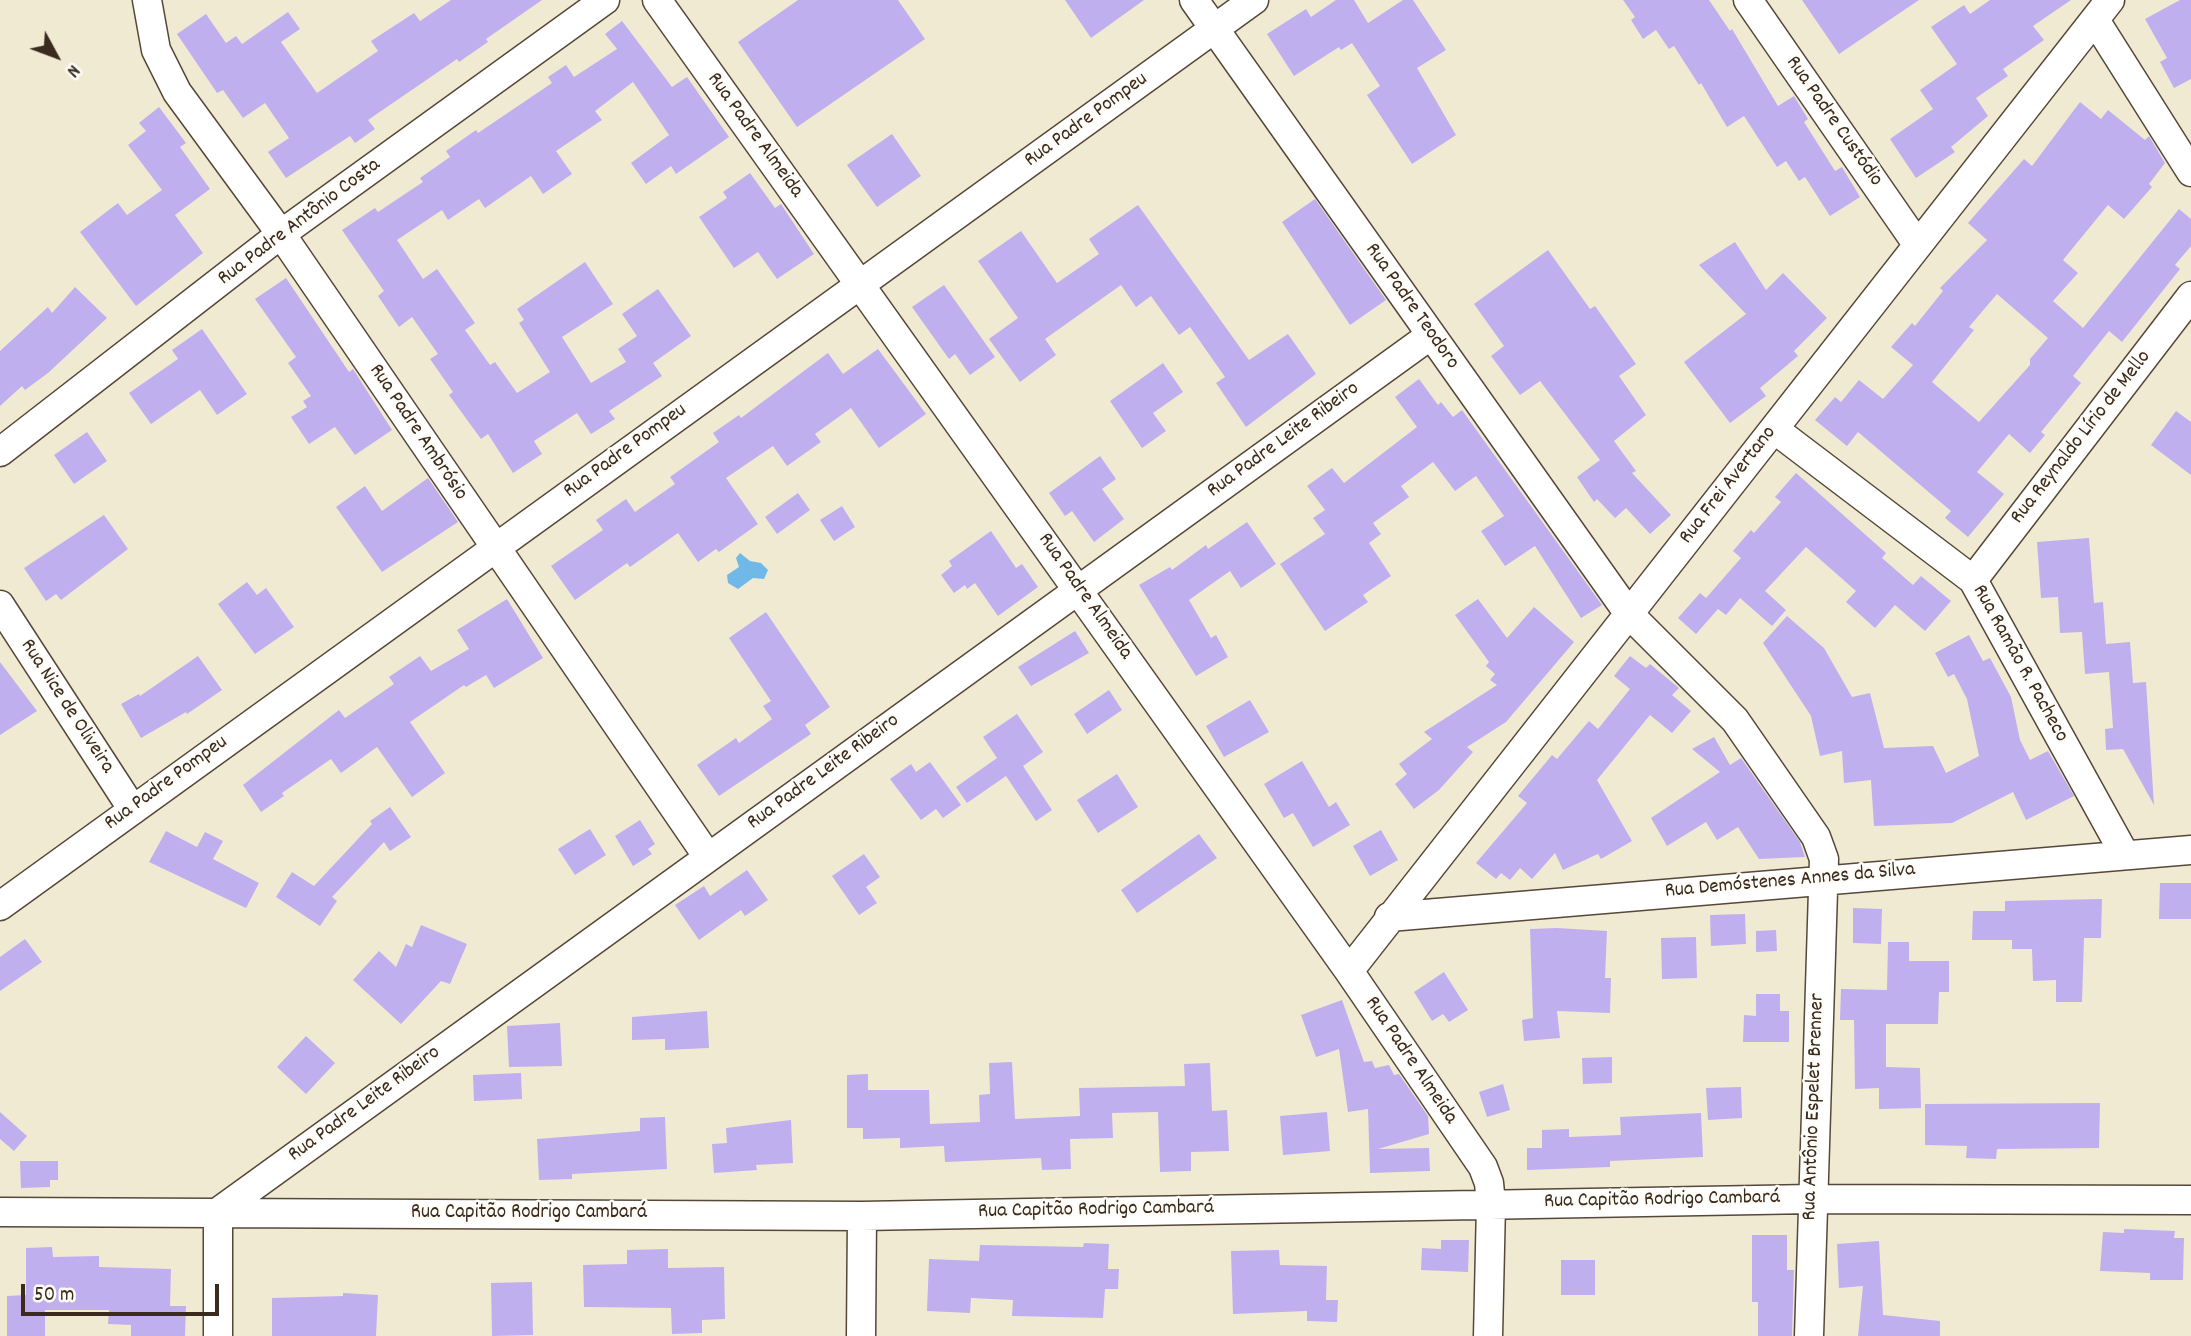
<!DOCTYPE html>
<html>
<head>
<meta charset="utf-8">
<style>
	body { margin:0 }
	#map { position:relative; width:2191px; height:1336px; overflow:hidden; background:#f1ead2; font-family:Dekko,sans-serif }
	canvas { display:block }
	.north { position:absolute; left:21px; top:21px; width:70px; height:70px; -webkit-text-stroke:5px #fdfcf7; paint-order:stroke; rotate:131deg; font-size:19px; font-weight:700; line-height:28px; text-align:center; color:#3b2a1e }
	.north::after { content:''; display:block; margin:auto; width:24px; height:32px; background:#3b2a1e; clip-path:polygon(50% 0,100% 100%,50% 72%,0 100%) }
	.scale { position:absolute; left:21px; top:1284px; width:198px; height:32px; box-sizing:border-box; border:4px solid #3b2a1e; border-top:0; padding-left:9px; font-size:21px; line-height:24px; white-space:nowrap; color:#3b2a1e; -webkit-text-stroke:5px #fdfcf7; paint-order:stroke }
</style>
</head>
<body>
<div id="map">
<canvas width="2191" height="1336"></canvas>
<div class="north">N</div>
<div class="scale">50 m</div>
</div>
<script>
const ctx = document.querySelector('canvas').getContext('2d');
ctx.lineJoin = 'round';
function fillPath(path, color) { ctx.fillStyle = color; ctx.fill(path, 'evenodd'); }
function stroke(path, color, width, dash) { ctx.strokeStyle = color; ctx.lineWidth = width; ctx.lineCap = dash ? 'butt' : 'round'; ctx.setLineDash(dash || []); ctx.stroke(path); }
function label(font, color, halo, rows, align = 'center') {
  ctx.font = font + ' Dekko,sans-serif'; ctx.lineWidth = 5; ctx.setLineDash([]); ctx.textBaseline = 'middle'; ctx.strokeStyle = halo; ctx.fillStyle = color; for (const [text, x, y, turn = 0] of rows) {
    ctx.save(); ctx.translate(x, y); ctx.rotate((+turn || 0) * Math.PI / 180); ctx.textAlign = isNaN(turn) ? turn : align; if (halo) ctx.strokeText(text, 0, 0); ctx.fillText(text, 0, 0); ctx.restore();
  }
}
const water = new Path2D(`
	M740 553 750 561 761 563 768 570 764 579 753 578 738 589 728 583 727 575 739 567 736 558Z`);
const building = new Path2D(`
	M451 0H542L486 39 488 42 459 62 457 59 368 120 375 129 355 143 350 136 286 178 268 152 289 138 265 103 243 118 223 90 217 93 177 34 206 14 226 43 236 36 242 44 288 12 300 29 281 42 317 93 378 51 371 41 414 13 420 21Z
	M798 0H898L925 39 797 127 738 42Z
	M1065 0H1144L1091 38Z
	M1336 0H1354L1368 23 1403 0H1413L1446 50 1417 68 1456 135 1412 164 1367 95 1380 86 1352 43 1341 50 1339 47 1294 76 1267 34 1306 9 1311 17Z
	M1623 0H1709L1730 31 1732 29 1778 106 1794 96 1808 119 1804 122 1835 171 1842 167 1860 197 1830 216 1805 177 1799 181 1786 161 1777 167 1744 116 1727 127 1701 83 1699 85 1674 46 1669 49 1656 30 1643 39 1631 20 1635 17Z
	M1802 0H1919L1839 54Z
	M1990 0H2071L2033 26 2044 40 2003 69 2008 76 1976 98 1988 116 1951 147 1955 152 1916 178 1890 139 1933 109 1920 90 1957 64 1931 27 1964 5 1970 14Z
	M2180 0H2191V79L2174 88 2160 62 2167 58 2145 19Z
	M622 21 672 87 687 77 729 137 676 174 671 166 646 184 631 163 669 135 633 82 595 111 602 120 556 151 572 174 543 194 531 176 485 208 479 199 448 220 442 210 397 240 423 279 437 269 475 323 465 330 490 365 495 362 517 393 550 372 519 323 524 320 517 309 585 262 613 304 562 337 591 383 626 362 618 349 637 336 622 314 658 289 691 336 653 363 662 376 609 411 615 419 591 434 577 413 534 441 542 454 513 473 488 434 481 439 449 395 453 392 430 359 438 354 412 317 399 327 378 296 384 291 342 230 375 208 378 212 423 182 420 178 450 157 446 151 476 130 478 133 552 83 548 77 566 65 574 77 617 49 605 34Z
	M2080 102 2101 119 2108 110 2145 140 2149 136 2165 163 2149 184 2152 187 2124 219 2108 205 2063 260 2078 273 2053 301 2083 328 2179 209 2191 219V246L2175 265 2180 269 2122 342 2109 331 2073 376 2081 383 2041 432 2045 435 2030 453 2009 434 1977 472 2004 494 1968 537 1945 518 1951 511 1858 432 1847 446 1815 420 1835 397 1841 402 1859 380 1883 399 1913 365 1891 347 1912 323 1915 326 1943 291 1940 288 1987 240 1968 223 2024 159 2032 166ZM1997 294 2048 338 2030 359V365L1979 422 1932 382 1974 330 1969 327Z
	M159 107 186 143 180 147 210 189 175 215 203 253 136 306 80 232 118 203 127 215 162 190 128 145 146 131 139 123Z
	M892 134 921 176 877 207 847 165Z
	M750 173 775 208 781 204 814 254 777 279 758 252 734 268 699 217 727 198 723 192Z
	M1315 199 1386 300 1350 325 1282 222Z
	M1138 205 1249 360 1288 334 1316 374 1246 427 1216 383 1225 377 1190 327 1179 335 1151 296 1136 307 1121 285 1045 339 1056 355 1020 382 989 339 1018 318 978 261 1021 231 1057 283 1099 254 1089 239Z
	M1735 242 1766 290 1783 273 1827 318 1794 351 1798 356 1760 388 1766 396 1730 423 1684 362 1746 314 1699 265Z
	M1548 250 1590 309 1595 306 1636 364 1619 376 1646 415 1614 441 1636 471 1632 473 1671 515 1650 534 1626 508 1615 518 1597 499 1594 502 1577 477 1600 460 1540 381 1520 395 1491 356 1504 346 1474 304Z
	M286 278 349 372 353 369 392 430 355 455 335 427 309 444 291 417 307 407 303 401 311 396 288 363 296 357 255 299Z
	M944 285 995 357 970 375 955 354 949 359 912 307Z
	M75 287 107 318 48 373 25 390 22 386 0 406V351L48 307 52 313Z
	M202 329 247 394 217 415 200 390 151 424 129 393 178 359 172 350Z
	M878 349 926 414 879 448 851 408 815 434 821 442 787 466 773 446 726 478 758 524 719 552 716 549 698 562 678 533 630 567 627 563 575 600 551 566 603 530 596 520 626 499 635 512 675 484 670 477 719 442 713 433 739 415 741 418 828 353 843 374Z
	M1163 363 1183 392 1153 413 1166 431 1142 448 1110 401Z
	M1419 379 1438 405 1441 402 1453 417 1462 410 1602 605 1581 618 1535 546 1505 566 1481 531 1504 516 1476 476 1455 491 1433 462 1401 486 1409 497 1373 523 1381 534 1369 543 1391 576 1363 595 1368 602 1325 631 1280 564 1325 534 1313 518 1325 510 1307 486 1332 468 1344 483 1417 427 1395 397Z
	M2176 411 2191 422V475L2151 445Z
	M87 432 107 461 74 484 54 455Z
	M1100 456 1116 479 1102 489 1124 519 1094 542 1072 511 1065 516 1049 493Z
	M1796 473 1886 553 1882 558 1913 585 1921 576 1951 601 1925 631 1895 605 1875 628 1846 602 1856 591 1806 547 1765 591 1786 610 1772 626 1740 598 1726 615 1718 609 1696 634 1678 618 1700 593 1706 598 1741 558 1733 551 1751 530 1754 533 1781 502 1775 497Z
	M428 478 458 522 382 572 336 507 365 486 382 511Z
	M798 493 810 510 777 534 765 517Z
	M842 506 855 527 834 541 820 520Z
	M104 515 128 549 61 600 56 594 46 601 24 568Z
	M1247 522 1276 564 1241 588 1230 571 1189 600 1211 638 1216 635 1228 657 1196 676 1139 585 1170 567 1172 570 1206 545 1208 549Z
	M991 531 1016 568 1022 564 1038 587 998 616 975 583 967 589 965 585 954 593 941 575 952 566 949 561Z
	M2089 538 2094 603 2103 602 2106 644 2130 642 2133 683 2146 682 2154 805 2123 749 2106 750 2105 729 2113 728 2109 672 2085 674 2082 632 2060 633 2058 597 2041 598 2037 542Z
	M247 582 257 595 266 588 294 627 255 654 218 604Z
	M507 599 543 658 494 688 486 675 466 687 464 685 410 722 445 773 412 797 377 747 341 773 331 759 282 793 284 796 261 812 243 785 339 710 345 718 394 684 389 677 420 656 431 671 469 649 457 630Z
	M1478 599 1507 638 1534 607 1574 642 1506 722 1467 747 1473 752 1439 790 1414 809 1395 784 1407 774 1399 764 1432 739 1424 732 1497 685 1490 680 1495 674 1486 666 1489 662 1455 615Z
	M766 612 830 707 805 725 811 734 719 796 697 765 736 738 739 743 772 719 763 706 771 701 729 638Z
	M1787 616 1824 648 1852 697 1870 693 1884 748 1933 746 1946 773 1979 756 1967 699 1954 674 1948 677 1935 653 1969 635 1983 661 1990 658 2011 697 2020 740 2030 760 2048 751 2074 796 2026 820 2013 792 1952 823 1874 826 1871 780 1844 783 1842 751 1820 756 1811 716 1763 643Z
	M1075 631 1089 653 1031 686 1018 667Z
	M198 656 222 690 187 714 186 712 141 738 121 704 139 694 140 696Z
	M1630 656 1646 668 1650 664 1679 688 1672 695 1691 711 1672 733 1650 715 1597 780 1632 841 1601 859 1598 854 1563 870 1555 853 1532 879 1520 868 1510 880 1501 873 1496 879 1476 863 1527 803 1518 796 1552 755 1557 759 1589 721 1598 729 1630 689 1614 676Z
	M0 662 37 711 0 735Z
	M1109 690 1122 710 1087 734 1074 714Z
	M1250 700 1269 732 1224 757 1206 726Z
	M1017 714 1043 752 1023 766 1052 810 1036 821 1006 776 967 803 956 787 997 758 983 737Z
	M1714 737 1730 765 1741 758 1800 842 1805 857 1759 859 1738 827 1717 840 1706 822 1667 846 1651 818 1720 772 1692 749Z
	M1302 761 1329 807 1336 802 1350 825 1313 847 1293 813 1284 818 1264 784Z
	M930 762 961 805 943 818 936 809 921 820 890 779 911 764 916 772Z
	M1117 774 1138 807 1098 833 1077 800Z
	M390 807 411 837 390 851 384 842 332 897 337 901 320 926 276 897 292 872 314 886 372 824 370 821Z
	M640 820 655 844 648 849 652 854 633 866 615 836Z
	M590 829 606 855 575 875 558 849Z
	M1381 830 1398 860 1370 876 1353 846Z
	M166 831 197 847 205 832 223 841 213 859 259 883 246 908 149 862Z
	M1199 834 1217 858 1137 913 1121 890Z
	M864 854 880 877 866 887 877 903 859 915 832 876Z
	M747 870 768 900 745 916 741 910 699 940 675 905 704 886 710 896Z
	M2160 883H2191V919H2159Z
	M2102 899 2101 938H2084L2082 1002H2056V980L2033 981 2032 949H2012V940H1972L1973 911H2005V901Z
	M1853 908 1882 909 1881 944 1853 943Z
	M1745 914 1746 944 1711 946 1710 915Z
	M421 925 467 944 450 984 441 981 401 1024 353 980 379 951 396 967 406 944 412 947Z
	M1557 928 1607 931 1605 978H1611L1610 1013 1557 1011 1560 1038 1524 1041 1522 1020 1533 1018 1530 929Z
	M1776 930 1777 951 1756 952V931Z
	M1696 937 1697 978 1662 979 1661 938Z
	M25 939 42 962 0 991V957Z
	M1888 942H1909V961H1949V992H1939L1938 1024H1886V1067L1920 1068 1921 1108 1879 1109V1088L1855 1089 1854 1020H1840L1841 989 1887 990Z
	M1444 972 1468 1010 1449 1022 1443 1014 1432 1021 1414 992Z
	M1756 994H1780V1011H1789V1042H1743L1744 1015 1756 1016Z
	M1342 1000 1364 1062 1372 1061 1375 1068 1389 1065 1394 1075 1399 1074 1428 1116 1429 1134 1378 1149 1429 1148 1430 1171 1370 1173 1368 1109 1348 1112 1339 1049 1316 1057 1301 1015Z
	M707 1011 709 1048 665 1050V1039L632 1040V1017Z
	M560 1023 562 1066 509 1067 507 1026Z
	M306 1036 335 1063 306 1094 277 1067Z
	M1612 1057V1083L1583 1084 1582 1058Z
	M1012 1062 1015 1119 1080 1116 1079 1088 1185 1086 1184 1064 1210 1063 1212 1111 1227 1110 1229 1151 1191 1152V1171L1160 1172 1158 1112 1112 1113 1113 1138 1070 1139 1071 1169 1042 1170 1041 1158 945 1162 944 1146 900 1148V1138L863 1139V1128H847V1075L868 1074V1090H929L930 1124 980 1122 979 1095 990 1094 989 1063Z
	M521 1073 522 1099 474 1101 473 1075Z
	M1503 1084 1510 1110 1487 1117 1479 1092Z
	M1741 1087 1742 1118 1708 1120 1706 1088Z
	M2100 1103 2099 1148 1997 1149 1996 1159 1966 1158 1967 1146 1925 1145V1104Z
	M0 1112 27 1136 14 1151 0 1139Z
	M1327 1112 1330 1151 1283 1155 1280 1116Z
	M1701 1113 1703 1157 1610 1161V1167L1527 1170V1148H1542V1130L1569 1129V1137L1621 1135 1620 1117Z
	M665 1117 667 1169 572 1174V1179L539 1180 537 1139 640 1131V1118Z
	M791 1120 793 1163 756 1165 757 1170 714 1173 712 1144 727 1143 726 1128Z
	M20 1161H58V1180H50V1187L21 1188Z
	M2124 1229 2175 1231 2174 1238H2184L2183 1280H2150V1273L2100 1271 2103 1232 2124 1233Z
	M1752 1235H1787V1270H1794L1792 1336H1758V1302H1752Z
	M1441 1240H1469L1468 1272 1421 1270 1422 1248 1441 1249Z
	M1879 1241 1883 1315 1940 1321V1336H1858L1863 1286 1839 1288 1837 1244Z
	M1084 1243 1109 1244 1108 1269H1119L1118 1289H1105L1103 1318 1012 1316 1013 1300 971 1298 970 1313 927 1311 929 1259 979 1261 980 1245 1083 1247Z
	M52 1247 53 1257 99 1256V1267L171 1269 170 1306H186L185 1336H131V1325L108 1324 109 1310H45V1336H7V1296L26 1295V1248Z
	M668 1249V1268L724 1267 725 1319 702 1320V1333L672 1334 671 1308 584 1307 583 1265 627 1264V1250Z
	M1279 1250 1280 1265 1327 1266 1326 1300H1338L1337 1322 1307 1321V1311L1233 1314 1231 1251Z
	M1561 1260H1595V1295H1561Z
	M532 1282 533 1335 492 1336 491 1283Z
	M343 1293 378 1295 376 1336H272V1298L343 1296Z`);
const minor = new Path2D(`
	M147 0 156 50 177 92 281 234 708 857
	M657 0 1349 971 1483 1167 1489 1183 1491 1204 1488 1336
	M1194 0 1629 614 1735 720 1816 837 1824 859 1809 1336
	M1748 0 1917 244
	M2095 20 2191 172
	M1774 429 1973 580 2125 855
	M0 452 281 234 605 0
	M1973 580 2191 296
	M0 605 133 810
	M0 906 1254 0
	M1389 917 2191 850
	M1349 971 2110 0
	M0 1212 862 1216 1812 1199 2191 1200
	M218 1336V1212L1431 335
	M861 1336 862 1216`);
const streetNames = [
	["Rua Padre Pompeu",1087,121,-36],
	["Rua Padre Custódio",1833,122,55],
	["Rua Padre Almeida",754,136,54],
	["Rua Padre Antônio Costa",300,223,-37],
	["Rua Padre Teodoro",1411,307,55],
	["Rua Padre Ambrósio",417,433,56],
	["Rua Reynaldo Lírio de Mello",2082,438,-52],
	["Rua Padre Leite Ribeiro",1284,441,-36],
	["Rua Padre Pompeu",626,452,-36],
	["Rua Frei Avertano",1729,486,-52],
	["Rua Padre Almeida",1084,597,55],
	["Rua Ramão R. Pacheco",2019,664,61],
	["Rua Nice de Oliveira",66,707,57],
	["Rua Padre Leite Ribeiro",824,773,-36],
	["Rua Padre Pompeu",167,784,-36],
	["Rua Demóstenes Annes da Silva",1790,882,-5],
	["Rua Padre Almeida",1410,1061,56],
	["Rua Padre Leite Ribeiro",365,1105,-36],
	["Rua Antônio Espelet Brenner",1815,1107,-88],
	["Rua Capitão Rodrigo Cambará",1662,1201,-1],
	["Rua Capitão Rodrigo Cambará",1096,1211,-1],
	["Rua Capitão Rodrigo Cambará",529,1214]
];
fillPath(water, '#70b8e7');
fillPath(building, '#c0afef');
stroke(minor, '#564739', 31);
stroke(minor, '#fff', 28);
label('21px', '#3b2a1e', '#fdfcf7', streetNames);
</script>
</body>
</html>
